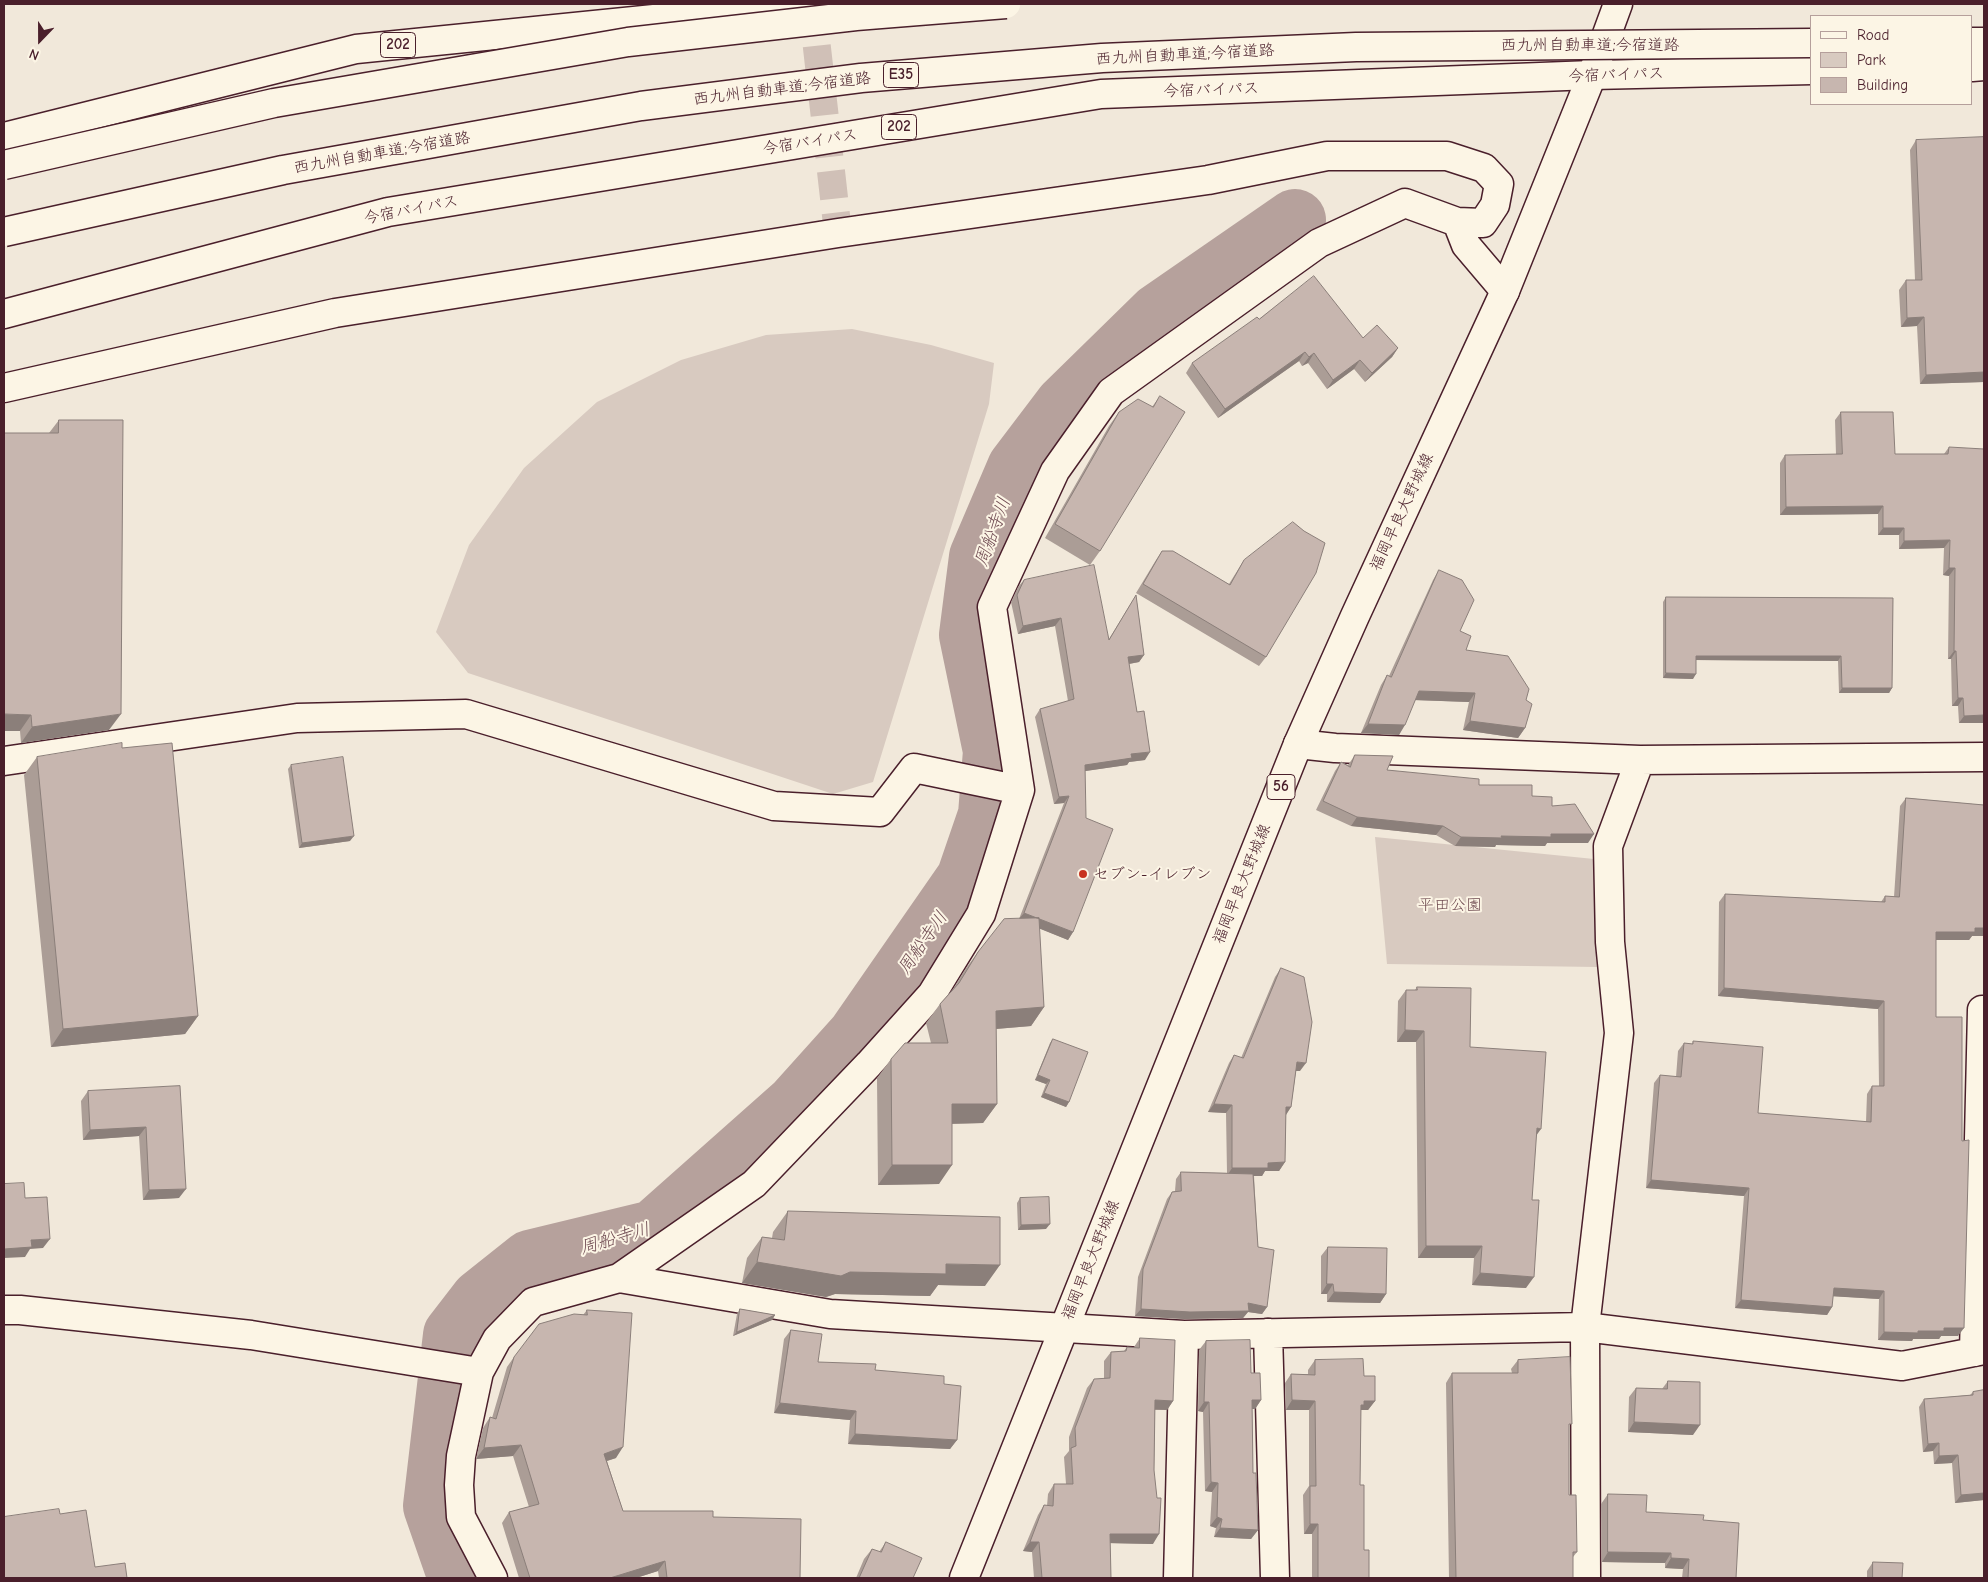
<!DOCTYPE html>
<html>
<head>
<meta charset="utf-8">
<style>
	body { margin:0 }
	#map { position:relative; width:1988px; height:1582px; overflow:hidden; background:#f1e8da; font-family:"Comic Neue",sans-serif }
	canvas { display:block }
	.frame { position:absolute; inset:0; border:5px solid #4a1f2b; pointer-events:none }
	.legend { position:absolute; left:1810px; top:15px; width:162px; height:90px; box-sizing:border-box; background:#fcf5e5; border:1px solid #b59f9b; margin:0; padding:6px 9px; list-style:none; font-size:15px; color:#4a1f2b }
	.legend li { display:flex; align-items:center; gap:10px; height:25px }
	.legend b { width:25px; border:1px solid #b59f9b }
	.north { position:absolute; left:15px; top:15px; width:50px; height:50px; -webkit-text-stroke:4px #fcf5e5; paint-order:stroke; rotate:202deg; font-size:14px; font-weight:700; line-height:20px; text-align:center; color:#4a1f2b }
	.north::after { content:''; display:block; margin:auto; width:18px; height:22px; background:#4a1f2b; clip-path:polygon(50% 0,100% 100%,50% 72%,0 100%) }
</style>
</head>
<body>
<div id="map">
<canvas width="1988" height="1582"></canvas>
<div class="frame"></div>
<ul class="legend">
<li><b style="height:6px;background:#fcf5e5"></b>Road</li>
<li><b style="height:14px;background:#d8cac0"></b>Park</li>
<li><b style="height:14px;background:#c7b6af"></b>Building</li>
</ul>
<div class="north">N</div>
</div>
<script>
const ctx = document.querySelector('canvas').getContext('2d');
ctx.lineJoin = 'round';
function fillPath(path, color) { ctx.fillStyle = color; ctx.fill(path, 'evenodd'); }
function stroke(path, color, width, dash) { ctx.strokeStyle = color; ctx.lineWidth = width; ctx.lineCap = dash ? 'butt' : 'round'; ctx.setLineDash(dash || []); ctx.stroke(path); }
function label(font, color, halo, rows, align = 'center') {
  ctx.font = font + ' "Comic Neue","Klee One",sans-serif'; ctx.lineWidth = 4; ctx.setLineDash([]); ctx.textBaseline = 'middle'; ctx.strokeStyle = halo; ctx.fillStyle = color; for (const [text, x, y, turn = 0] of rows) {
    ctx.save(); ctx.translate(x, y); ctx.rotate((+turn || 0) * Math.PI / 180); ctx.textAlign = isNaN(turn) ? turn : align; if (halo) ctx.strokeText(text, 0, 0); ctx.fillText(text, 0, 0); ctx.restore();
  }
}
const green = new Path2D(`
	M852 329 931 345 994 363 989 404 873 782 833 794 468 673 436 632 469 545 524 468 597 402 681 360 766 335Z
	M1375 837 1594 859 1597 967 1387 964Z`);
const river = new Path2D(`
	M459 1578 434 1506 454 1335 481 1300 530 1261 654 1231 796 1105 858 1036 967 879 989 815 994 751 970 635 980 557 1018 468 1065 406 1159 314 1295 220`);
const streetTunnel = new Path2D(`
	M812 4 838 233`);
const street = new Path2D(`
	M4 388 335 313 838 233 1208 180 1327 156H1447L1484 168 1499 184 1495 205 1483 223 1457 222
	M1298 744 1335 748 1640 760 1984 757
	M4 761 297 718 466 714 774 806 880 812 914 768 1020 790
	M619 1278 830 1314 1184 1335 1585 1327 1902 1366 1984 1350
	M4 1310H20L251 1335 479 1372
	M1268 1333 1275 1578
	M1974 1352 1982 1010
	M493 1578 461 1517 459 1485 461 1456 479 1372 497 1339 533 1302 619 1278 754 1184 869 1064 932 994 981 914 1020 790 992 607 1055 471 1111 392 1319 243 1405 203 1457 222 1466 245 1505 291
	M1178 1578 1184 1335
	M1586 1578 1585 1327 1619 1033 1610 942 1608 846 1640 760`);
const primary = new Path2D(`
	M964 1578 1298 744 1355 616 1505 291 1592 75 1618 4`);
const highway = new Path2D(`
	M1972 42H1984
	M1972 67 1984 66
	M4 137 356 49 802 4
	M4 314 388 212 1101 94 1592 75 1812 70`);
const highwayBridge = new Path2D(`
	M4 165 274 103 628 42 856 16 1006 4
	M4 232 283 170 641 106 861 78 1102 58 1356 47 1812 43`);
const wall = new Path2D(`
	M1984 137V382L1920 384 1917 326 1901 327 1899 290 1906 280H1915L1910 150 1916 140Z
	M1259 319 1363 338 1398 348 1392 357 1365 382 1354 369 1327 389 1308 363 1302 366 1299 361 1218 418 1186 373 1192 363Z
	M1160 396 1100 551 1090 565 1045 538 1109 426 1119 412 1152 407Z
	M1841 412 1895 454H1944L1949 447 1984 723H1959L1958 706H1952L1951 659H1948L1949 576 1943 575 1944 548 1899 549V535H1878V514L1780 515V463L1785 455H1836L1835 420Z
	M59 420 109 730 21 743 20 731 49 433Z
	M1162 551 1229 584 1244 560 1266 657 1259 666 1136 593 1156 560Z
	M1439 570 1466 650 1526 700 1525 728 1518 738 1463 730 1469 702 1415 700 1399 735 1361 733 1381 685 1387 675 1389 676 1433 580Z
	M1024 580 1109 639 1136 595 1144 655 1139 662 1129 664 1145 760 1129 762 1127 765 1085 771 1073 932 1068 940 1039 928 1044 1007 1031 1026 996 1029 997 1104 983 1123 952 1124 939 1184 878 1185 877 1078 891 1059 931 1043 926 1023 940 1004 953 989 964 971 978 952 1019 919 1064 803 1054 804 1035 717 1040 709 1068 701 1055 626 1018 634 1011 602 1018 587Z
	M1666 597 1893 598 1892 688 1889 693H1839L1838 661 1696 660 1693 679 1663 678V602Z
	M122 748 198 1016 185 1034 51 1047 24 775 37 757Z
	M1355 755 1387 770 1479 785 1532 796 1552 806 1588 843H1547L1545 846 1496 845 1495 847 1455 846 1436 835 1351 826 1316 810 1335 771 1341 762 1348 765Z
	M291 765 350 841 299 848 288 769Z
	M1906 798 1984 805V934L1983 936H1972L1969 940H1936V1017L1958 1336H1941L1939 1339H1913L1912 1341 1878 1340 1879 1299 1833 1296 1832 1307 1827 1315 1735 1308 1744 1196 1646 1188 1654 1083 1660 1075 1676 1077 1678 1051 1684 1043 1692 1044 1693 1041 1758 1113 1866 1122 1867 1094 1872 1086H1879L1878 1009 1718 996 1719 902 1725 894 1881 902 1885 896 1894 897 1900 806Z
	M1281 968 1300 1071H1296L1291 1107 1286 1114 1285 1162 1279 1171H1265L1262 1176H1254L1258 1247 1267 1307 1262 1314 1248 1312 1243 1318 1184 1319 1135 1316 1138 1277 1167 1199 1172 1192 1175 1191 1176 1179 1181 1172 1227 1173 1226 1113 1208 1112 1229 1063 1234 1055 1241 1058 1275 977Z
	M1417 987 1470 1047 1536 1135 1526 1288 1472 1285 1474 1258H1418L1416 1042H1397L1398 1001 1406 990H1415Z
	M1053 1039 1069 1102 1066 1107 1041 1097 1046 1084 1035 1080 1050 1043Z
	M180 1086 179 1198 143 1200 139 1136 83 1140 81 1101 88 1091Z
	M1020 1198 1046 1229 1018 1230 1017 1203Z
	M788 1211 985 1286 938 1285 930 1296 835 1294 826 1297 742 1283 747 1258 762 1237 772 1238 773 1232Z
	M1328 1247 1386 1294 1380 1303 1327 1302V1294H1321V1256Z
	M740 1309 775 1315 772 1320 733 1336 737 1314Z
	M587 1310 616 1458 607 1461 623 1511 713 1517 800 1578H659L658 1571 636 1578H519L502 1523 509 1512 529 1507 513 1456 476 1459 483 1428 490 1417 492 1418 507 1367 514 1357 583 1315Z
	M791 1330 818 1362 875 1370 944 1384 957 1440 950 1449 848 1444 850 1420 774 1413 784 1339Z
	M1140 1338 1173 1401 1167 1410H1155L1153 1544 1110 1543 1111 1578H1034L1032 1552 1023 1551 1038 1515 1044 1505 1047 1506 1048 1494 1054 1484H1066L1064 1457 1069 1451V1437L1087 1388 1094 1379H1104V1361L1111 1352 1124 1351 1127 1347H1134Z
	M1206 1341 1251 1373 1261 1400 1255 1409H1252L1253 1473 1258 1530 1251 1539 1214 1537 1216 1528 1210 1526 1212 1492 1205 1491 1203 1412 1198 1411 1199 1350Z
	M1315 1360 1364 1376 1375 1401 1368 1410H1361L1360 1485 1364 1550 1369 1578H1312V1534H1304L1303 1495 1309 1486V1410H1286L1285 1383 1291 1374H1308V1370Z
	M1518 1360 1569 1428V1495L1577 1552 1573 1557V1578H1449L1446 1383 1452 1373H1512L1511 1369Z
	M1668 1381 1693 1435 1628 1432 1629 1397 1636 1388 1662 1389Z
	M1984 1390V1500L1955 1503 1952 1463 1934 1464 1933 1451 1923 1452 1919 1407 1924 1399 1970 1395 1973 1392Z
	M1608 1494 1646 1512 1703 1520 1736 1578H1682L1683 1569 1665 1568V1563L1602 1562 1601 1504Z
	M886 1542 913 1578H856L864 1559 872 1549 879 1552Z
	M1873 1562 1902 1578H1867V1571Z`);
const shadedWall = new Path2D(`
	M1924 317 1917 326 1901 327 1907 318Z
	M1398 348 1392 357 1365 382 1372 373Z
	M1305 352 1299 361 1218 418 1225 409Z
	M1314 353 1308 363 1302 366 1309 357Z
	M1360 360 1354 369 1327 389 1333 380Z
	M1984 372V382L1920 384 1926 375Z
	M1883 506 1878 514 1780 515 1786 507Z
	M1883 528H1904L1899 535H1878Z
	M1950 540 1944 548 1899 549 1904 541Z
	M1949 568H1955L1949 576 1943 575Z
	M1061 618 1055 626 1018 634 1023 626Z
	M1954 651H1956L1951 659H1948Z
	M1144 655 1139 662 1123 665 1128 657Z
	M1696 656H1841L1838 661 1693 660Z
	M1666 673 1696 674 1693 679 1663 678Z
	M1842 688H1892L1889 693H1839Z
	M1419 691 1475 693 1469 702 1413 700Z
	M1958 698H1963L1958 706H1952Z
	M4 714 31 715 20 731H4Z
	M121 714 109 730 21 743 32 727Z
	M1984 715V723H1959L1964 716Z
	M1470 721 1525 728 1518 738 1463 730Z
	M1368 724 1405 725 1399 735 1361 733Z
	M1150 752 1145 760 1129 762 1127 765 1079 772 1085 765 1131 754Z
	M1069 796 1064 803 1054 804 1059 797Z
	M1357 817 1443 826 1436 835 1351 826Z
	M1551 834H1594L1588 843H1547L1545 846 1496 845 1495 847 1455 846 1461 837Z
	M354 836 350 841 299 848 302 843Z
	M1024 913 1073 932 1068 940 1018 920Z
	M1975 928H1984V934L1983 936H1972L1969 940H1930L1936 932Z
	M1724 988 1884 1001 1878 1009 1718 996Z
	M1044 1007 1031 1026 983 1030 996 1011Z
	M198 1016 185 1034 51 1047 63 1029Z
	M1405 1030 1424 1031 1416 1042H1397Z
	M1297 1062 1306 1063 1300 1071H1291Z
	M1038 1075 1050 1080 1046 1084 1035 1080Z
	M1044 1093 1069 1102 1066 1107 1041 1097Z
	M952 1104H997L983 1123 939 1124Z
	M1214 1104 1232 1105 1226 1113 1208 1112Z
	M1286 1107H1291L1286 1115Z
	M146 1127 139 1136 83 1140 90 1130Z
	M1537 1128 1541 1129 1533 1140Z
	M1285 1162 1279 1171H1265L1262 1176H1227L1232 1168 1268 1163Z
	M892 1165H952L939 1184 878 1185Z
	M1651 1180 1749 1188 1744 1196 1646 1188Z
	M186 1189 179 1198 143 1200 149 1190Z
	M1050 1224 1046 1229 1018 1230 1021 1225Z
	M50 1239 43 1248 30 1249 25 1257 4 1258V1249L31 1240Z
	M1426 1246H1482L1474 1258H1418Z
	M757 1262 850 1272 946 1264 1000 1265 985 1286 938 1285 930 1296 835 1294 826 1297 742 1283Z
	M1480 1273 1534 1277 1526 1288 1472 1285Z
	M1327 1284H1333L1327 1294H1321Z
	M1834 1288 1884 1291 1879 1299 1828 1296Z
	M1334 1292 1386 1294 1380 1303 1327 1302Z
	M1741 1300 1832 1307 1827 1315 1735 1308Z
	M1248 1303 1267 1307 1262 1314 1248 1312 1243 1318 1184 1319 1135 1316 1141 1309Z
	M775 1315 772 1320 733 1336 737 1332Z
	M1944 1328H1964L1958 1336H1941L1939 1339H1913L1912 1341 1878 1340 1884 1332 1918 1331Z
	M1155 1400 1173 1401 1167 1410 1148 1409Z
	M1252 1400H1261L1255 1409H1245Z
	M1292 1400 1315 1401 1309 1410H1286Z
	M1364 1401H1375L1368 1410H1361L1355 1415Z
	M1204 1402H1209L1203 1412 1198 1411Z
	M780 1403 856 1411 850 1420 774 1413Z
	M1634 1422 1700 1425 1693 1435 1628 1432Z
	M855 1434 957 1440 950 1449 848 1444Z
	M1939 1443 1933 1451 1923 1452 1928 1444Z
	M521 1445 513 1456 476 1459 484 1448Z
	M623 1447 616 1458 597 1464 604 1454Z
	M1958 1455 1952 1463 1934 1464 1939 1456Z
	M1211 1482 1218 1483 1212 1492 1205 1491Z
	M1984 1493V1500L1955 1503 1961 1495Z
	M1217 1517 1222 1519 1216 1528 1210 1526Z
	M1310 1524H1318L1312 1534H1304Z
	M1220 1528 1258 1530 1251 1539 1214 1537Z
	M1110 1534H1159L1153 1544 1104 1543Z
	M1030 1542H1039L1032 1552 1023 1551Z
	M1608 1552 1671 1553 1665 1563 1602 1562Z
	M1671 1558 1689 1559 1683 1569 1665 1568Z
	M665 1561 658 1571 636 1578H610Z`);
const building = new Path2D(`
	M1984 137V372L1926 375 1924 317 1907 318 1906 280H1922L1916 140Z
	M1314 276 1363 338 1377 325 1398 348 1372 373 1360 360 1333 380 1314 353 1309 357 1305 352 1225 409 1192 363 1257 317 1259 319Z
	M1160 396 1185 412 1100 551 1055 524 1119 412 1138 399 1153 407Z
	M1841 412H1893L1895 454H1948L1949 447 1984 449V715L1964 716 1963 698H1958L1956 651H1954L1955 568H1949L1950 540 1904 541V528H1883V506L1786 507 1785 455 1842 454Z
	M59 420H123L121 714 32 727 31 715 4 714V433H58Z
	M1293 522 1304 531 1325 543 1316 573 1266 657 1143 584 1162 551H1173L1230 585 1244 560Z
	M1094 565 1109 640 1136 595 1144 655 1128 657 1137 712 1144 711 1150 752 1131 754 1132 758 1085 765 1086 818 1113 829 1073 932 1024 913 1069 796 1059 797 1040 709 1074 699 1061 618 1023 626 1017 595 1024 580Z
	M1439 570 1462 580 1474 600 1460 631 1471 636 1466 650 1508 656 1529 689 1526 700 1532 704 1525 728 1470 721 1475 693 1419 691 1405 725 1368 724 1387 675 1391 677Z
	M1666 597 1893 598 1892 688H1842L1841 656H1696V674L1666 673Z
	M122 743V748L172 743 198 1016 63 1029 37 757Z
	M1355 755 1393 756 1387 770 1479 779V785H1532V796L1552 797V806L1575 804 1594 834H1551V837L1501 836 1502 838 1461 837 1443 826 1357 817 1323 801 1341 762 1350 767Z
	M343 757 354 836 302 843 291 765Z
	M1906 798 1984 805V928H1975V932H1936V1017H1962V1141L1969 1140 1964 1328H1944V1331H1918V1333L1884 1332V1291L1834 1288 1832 1307 1741 1300 1749 1188 1651 1180 1660 1075 1681 1077 1684 1043 1693 1044V1041L1763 1047 1758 1113 1871 1122 1872 1086H1884V1001L1724 988 1725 894 1885 902V896L1899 897Z
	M1039 918 1044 1007 996 1011 997 1104H952V1165H892L891 1059 905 1043H948L940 1004 959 983 978 952 1004 919Z
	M1281 968 1304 977 1312 1022 1306 1063 1297 1062 1291 1107H1286L1285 1162 1268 1163V1168H1232V1105L1214 1104 1234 1055 1243 1058Z
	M1417 987 1471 988 1470 1047 1546 1052 1541 1129 1537 1128 1532 1200H1539L1534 1277 1480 1273 1482 1246H1426L1424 1031 1405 1030 1406 990H1417Z
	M1053 1039 1088 1052 1069 1102 1044 1093 1050 1080 1038 1075Z
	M180 1086 186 1189 149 1190 146 1127 90 1130 88 1091Z
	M1181 1172 1253 1174 1258 1247 1274 1250 1267 1307 1248 1303 1249 1311 1190 1312 1141 1309 1143 1269 1172 1192 1181 1191Z
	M24 1183 25 1198 47 1197 50 1239 31 1240 32 1247 4 1249V1184Z
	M1049 1197 1050 1224 1021 1225 1020 1198Z
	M788 1211 1000 1217V1265L946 1264V1274L850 1272 841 1276 757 1262 762 1237 784 1240Z
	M1328 1247 1387 1248 1386 1294 1334 1292 1333 1284H1327Z
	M740 1309 775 1315 737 1332Z
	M587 1310 632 1313 623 1447 604 1454 623 1511H713V1517L801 1519 800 1578H667L665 1561 610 1578H530L509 1512 539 1504 521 1445 484 1448 490 1417 496 1419 514 1357 539 1324 574 1314 587 1315Z
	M791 1330 822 1334 818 1362 876 1364 875 1370 944 1376V1384L961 1386 957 1440 855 1434 856 1411 780 1403Z
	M1140 1338 1175 1340 1173 1401 1155 1400 1154 1470 1157 1498H1161L1159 1534H1110L1111 1578H1042L1039 1542H1030L1044 1505 1053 1506 1054 1484H1073L1071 1448 1076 1446 1075 1428 1094 1379 1110 1378 1111 1352 1126 1351 1127 1347 1139 1348Z
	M1250 1340 1251 1373H1260L1261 1400H1252L1253 1473H1256L1258 1530 1220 1528 1222 1519 1217 1517 1218 1483 1211 1482 1209 1402H1204L1206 1341Z
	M1570 1357 1572 1424H1569V1495H1576L1577 1552H1573V1578H1456L1452 1373H1518V1360Z
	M1363 1359 1364 1376H1375V1401H1364V1405H1361L1360 1485H1364V1550H1369V1578H1318V1524H1310V1486H1316L1315 1401 1292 1400 1291 1374 1315 1375V1360Z
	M1668 1381 1700 1382V1425L1634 1422 1636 1388 1667 1389Z
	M1984 1390V1493L1961 1495 1958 1455 1939 1456V1443L1928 1444 1924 1399 1973 1395V1392Z
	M1608 1494 1647 1495 1646 1512 1704 1515 1703 1520 1739 1523 1736 1578H1688L1689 1559 1671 1558V1553L1608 1552Z
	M59 1509 60 1514 86 1510 95 1567 125 1563 127 1578H4V1517Z
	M886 1542 922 1558 913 1578H859L872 1549 881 1552Z
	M1873 1562 1903 1563 1902 1578H1873Z`);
const markers = [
	[1083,874,5,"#c8321e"]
];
const shields = [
	[398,45,35],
	[901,75,35],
	[899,127,35],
	[1281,787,28]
];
const shieldNames = [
	["202",398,45],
	["E35",901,75],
	["202",899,127],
	["56",1281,787]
];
const streetNames = [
	["西九州自動車道;今宿道路",1590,45],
	["西九州自動車道;今宿道路",1185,55,-3],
	["今宿バイパス",1616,75,-2],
	["西九州自動車道;今宿道路",782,89,-7],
	["今宿バイパス",1211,90,-2],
	["今宿バイパス",810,142,-9],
	["西九州自動車道;今宿道路",382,153,-10],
	["今宿バイパス",411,210,-11],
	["福岡早良大野城線",1402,512,-65],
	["福岡早良大野城線",1242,884,-68],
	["福岡早良大野城線",1091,1260,-68]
];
const poiNames = [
	["セブン-イレブン",1093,874]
];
const parkNames = [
	["平田公園",1450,905]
];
const waterNames = [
	["周船寺川",993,532,-70],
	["周船寺川",923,943,-55],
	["周船寺川",615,1239,-16]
];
fillPath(green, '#d8cac0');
stroke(river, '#b6a19c', 62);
stroke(streetTunnel, '#d0c0b7', 28, [28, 14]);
stroke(street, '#4a1f2b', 31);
stroke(primary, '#4a1f2b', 31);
stroke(highway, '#4a1f2b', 31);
stroke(street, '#fcf5e5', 28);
stroke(primary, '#fcf5e5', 28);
stroke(highway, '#fcf5e5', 28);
stroke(highwayBridge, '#4a1f2b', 31, []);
stroke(highwayBridge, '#fcf5e5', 28);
fillPath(wall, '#ab9d96');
fillPath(shadedWall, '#8b7f7a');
fillPath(building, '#c7b6af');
stroke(building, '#8b7f7a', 1);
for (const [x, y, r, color] of markers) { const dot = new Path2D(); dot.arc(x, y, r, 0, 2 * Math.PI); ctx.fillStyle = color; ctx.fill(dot); stroke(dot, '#fcf5e5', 2); }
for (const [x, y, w] of shields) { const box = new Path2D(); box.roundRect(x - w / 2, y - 12.5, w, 25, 4); ctx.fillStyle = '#fcf5e5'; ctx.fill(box); stroke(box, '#4a1f2b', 1); }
label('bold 15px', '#4a1f2b', null, shieldNames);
label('16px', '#4a1f2b', '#fcf5e5', streetNames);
label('16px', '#4a1f2b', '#fcf5e5', poiNames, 'left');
label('16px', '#6e4a50', '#fcf5e5', parkNames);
label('italic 18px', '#704c53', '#fcf5e5', waterNames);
</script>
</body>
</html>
